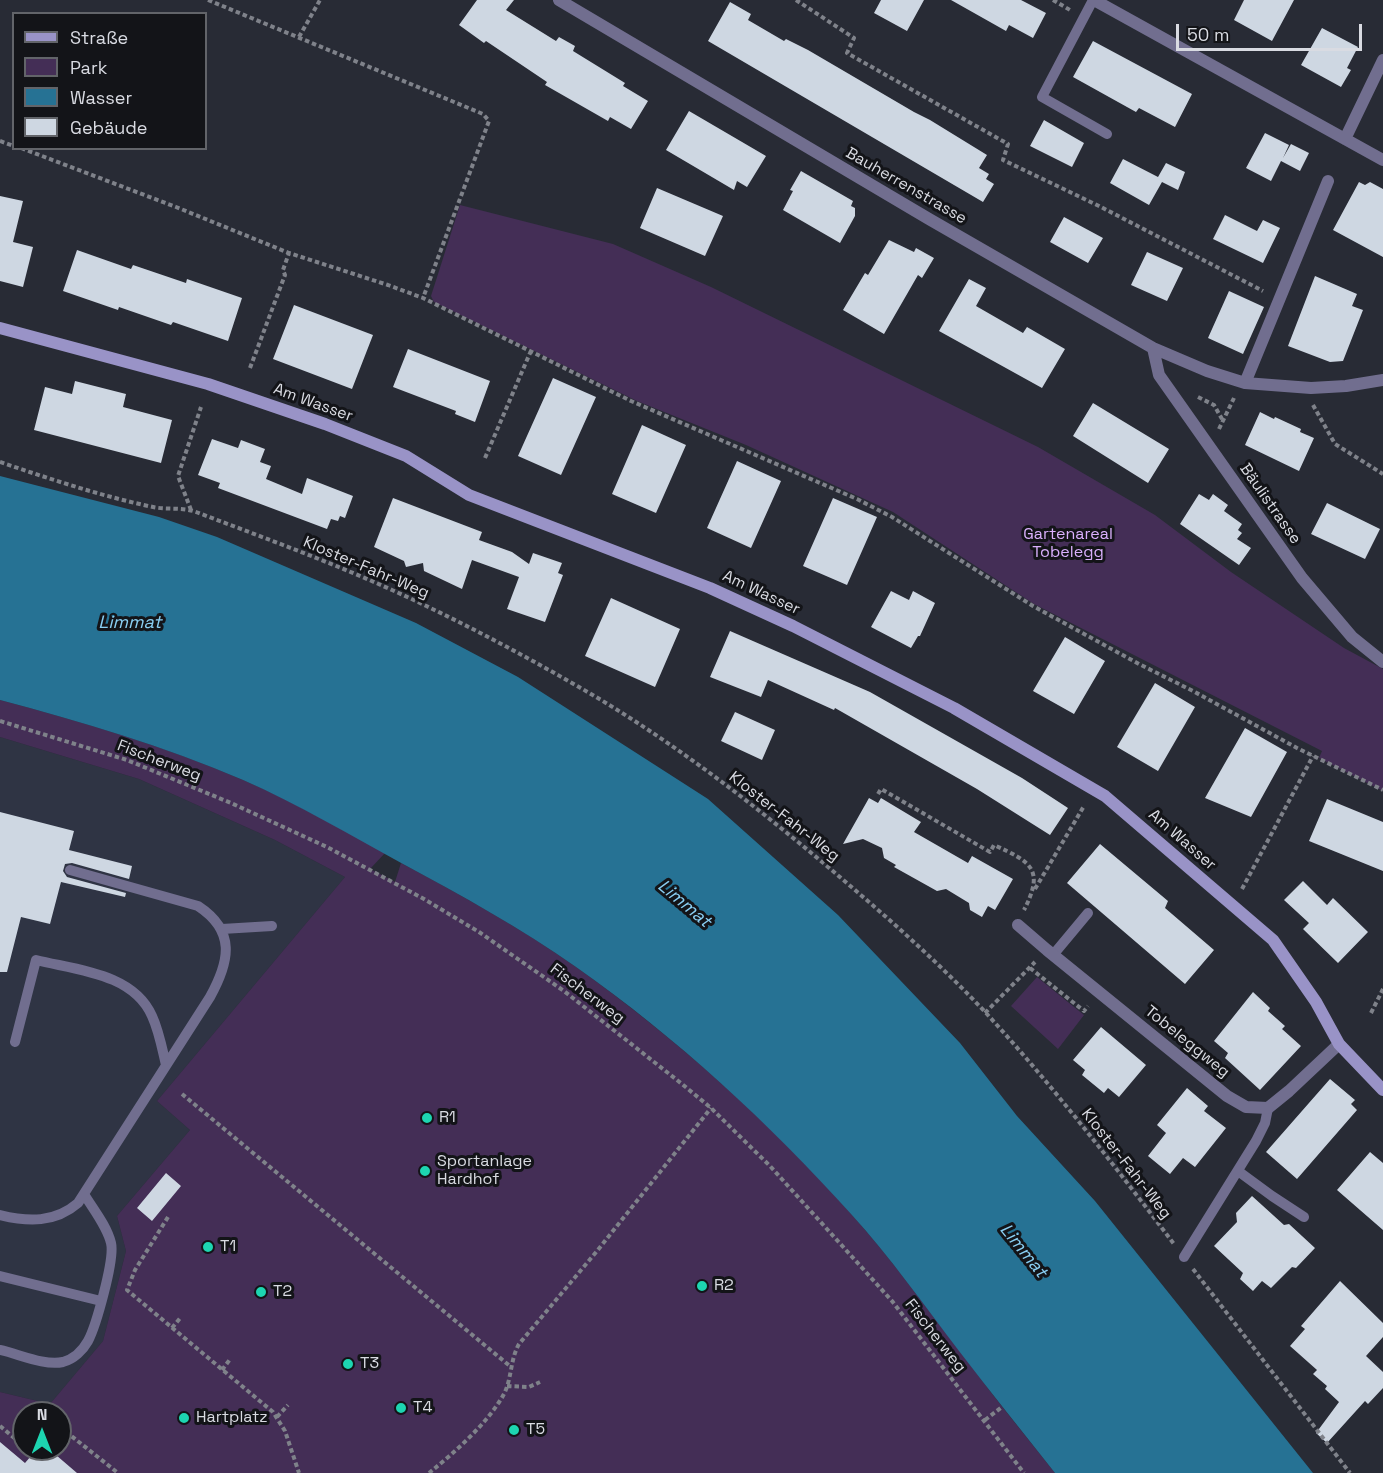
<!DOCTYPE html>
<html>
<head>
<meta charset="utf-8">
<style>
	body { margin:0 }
	#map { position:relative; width:1383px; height:1473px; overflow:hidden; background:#282b35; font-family:"Space Grotesk",sans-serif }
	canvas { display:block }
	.legend { position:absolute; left:12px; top:12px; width:195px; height:138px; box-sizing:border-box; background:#131418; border:2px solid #626469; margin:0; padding:8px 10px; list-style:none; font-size:18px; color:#d9dbe2 }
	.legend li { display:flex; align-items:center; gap:12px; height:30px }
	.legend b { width:30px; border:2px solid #626469 }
	.north { position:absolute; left:12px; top:1401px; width:60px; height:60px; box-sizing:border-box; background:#131418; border:2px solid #626469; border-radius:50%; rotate:0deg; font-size:16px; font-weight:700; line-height:24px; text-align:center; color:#d9dbe2 }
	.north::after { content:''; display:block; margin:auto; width:21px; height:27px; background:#1dd5b1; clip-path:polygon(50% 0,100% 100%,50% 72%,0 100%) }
	.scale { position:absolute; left:1176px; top:24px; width:186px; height:27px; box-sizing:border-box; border:3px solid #d9dbe2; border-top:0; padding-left:8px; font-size:18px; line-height:21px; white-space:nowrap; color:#d9dbe2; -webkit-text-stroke:4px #131418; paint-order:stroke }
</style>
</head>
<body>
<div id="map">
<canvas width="1383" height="1473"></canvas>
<ul class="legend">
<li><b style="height:8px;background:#9993c7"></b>Straße</li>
<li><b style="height:16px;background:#442e56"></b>Park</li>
<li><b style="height:16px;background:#267294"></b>Wasser</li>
<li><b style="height:16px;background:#ced7e2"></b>Gebäude</li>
</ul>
<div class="north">N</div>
<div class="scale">50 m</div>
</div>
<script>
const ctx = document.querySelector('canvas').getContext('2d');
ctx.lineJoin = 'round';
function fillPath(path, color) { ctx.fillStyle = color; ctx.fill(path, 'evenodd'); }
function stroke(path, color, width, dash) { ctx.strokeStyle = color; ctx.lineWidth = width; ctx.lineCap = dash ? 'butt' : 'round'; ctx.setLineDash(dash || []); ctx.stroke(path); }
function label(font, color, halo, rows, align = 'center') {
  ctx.font = font + ' "Space Grotesk",sans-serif'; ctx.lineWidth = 6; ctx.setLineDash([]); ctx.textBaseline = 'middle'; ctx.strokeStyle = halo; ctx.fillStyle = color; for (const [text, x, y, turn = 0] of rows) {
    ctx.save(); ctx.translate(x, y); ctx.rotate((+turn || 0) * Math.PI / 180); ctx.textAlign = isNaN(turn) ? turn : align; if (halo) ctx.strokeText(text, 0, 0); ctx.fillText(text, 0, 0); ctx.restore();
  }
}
const built = new Path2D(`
	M0 737 139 779 275 840 345 877 157 1101 190 1130 117 1216 126 1251 103 1341 50 1404 0 1392Z`);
const green = new Path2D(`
	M460 205 613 244 711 287 1038 447 1155 515 1231 572 1344 648 1383 669V791L1319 758 1322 751 1034 604 893 512 746 445 637 401 434 302 431 296Z
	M0 700C82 722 165 746 243 780 292 801 338 827 385 853L370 869 395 882 401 863C461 895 521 928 576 967 676 1038 772 1124 853 1216 894 1262 930 1313 968 1362 996 1400 1026 1436 1055 1473H0V1392L50 1404 103 1341 126 1251 117 1216 190 1130 157 1101 345 877 275 840 139 779 0 737ZM24 1413H60V1449H24Z
	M1037 977 1084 1015 1058 1049 1011 1006Z`);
const water = new Path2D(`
	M0 476 159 517 217 537 416 623 518 677 708 799 838 915 960 1043 1017 1116 1095 1201 1313 1473H1055C1023 1432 990 1392 959 1351 924 1305 890 1257 851 1214 769 1123 677 1038 576 967 521 928 462 896 403 864 350 835 298 804 243 780 164 746 82 722 0 700Z`);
const building = new Path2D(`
	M477 0H514L506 10 556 41 559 37 575 46 573 51 625 83 623 86 648 101 631 129 610 117 608 121 545 85 547 82 486 41 484 43 459 25Z
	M881 0H924L907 31 874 13Z
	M951 0H1021L1046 13 1033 38 1009 25 1006 31Z
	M1244 0H1294L1272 41 1234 20Z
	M730 2 751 14 748 20 784 41 786 39 808 50 914 112 930 120 987 155 979 168 989 174 986 179 994 184 983 202 708 41Z
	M1322 28 1358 47 1347 68 1351 70 1341 87 1301 65Z
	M1093 41 1192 94 1175 127 1139 108 1136 112 1073 77Z
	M689 111 766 156 747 187 737 181 734 190 666 150Z
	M1044 120 1084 143 1072 167 1030 146Z
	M1265 133 1289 145 1283 158 1291 144 1309 153 1300 171 1281 161 1271 181 1246 168Z
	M1123 159 1158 177 1166 163 1185 172 1178 190 1162 182 1149 205 1110 183Z
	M801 171 853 201 851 206 855 208V216L840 243 783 210 793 191 790 190Z
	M1359 182 1365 185 1370 182 1383 189V257L1333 230Z
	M657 188 723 216 705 256 640 228Z
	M0 196 23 201 13 242 33 247 23 287 0 281Z
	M1225 215 1257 231 1263 220 1280 228 1263 263 1213 239Z
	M1064 217 1103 238 1088 263 1050 242Z
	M889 240 914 252 916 248 934 258 922 278 918 275 884 334 843 310 865 273 868 275Z
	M77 250 131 269 133 265 186 283 187 279 242 298 228 341 173 322 171 325 119 307 118 310 63 291Z
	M1147 252 1183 268 1167 301 1131 285Z
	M1315 276 1357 294 1352 306 1363 310 1343 361 1330 362 1288 346Z
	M969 279 986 288 976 306 1023 333 1027 327 1065 349 1042 388 939 331Z
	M1229 291 1264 307 1243 354 1208 338Z
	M294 305 373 335 352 389 273 359Z
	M408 349 490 381 475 422 455 414 456 411 393 387Z
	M553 378 596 397 561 475 518 456Z
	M75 381 126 394 123 407 172 420 161 463 34 430 45 387 72 394Z
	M1093 403 1169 449 1148 483 1073 436Z
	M1260 412 1274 419 1275 417 1301 429 1300 432 1314 438 1299 471 1245 445Z
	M642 425 686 445 656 513 612 494Z
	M212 439 238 448 241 440 265 449 260 462 271 466 266 479 302 494 307 478 353 496 345 518 340 516 338 521 331 519 327 529 218 488 220 483 198 475Z
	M737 461 781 481 751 548 707 528Z
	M1199 494 1209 500 1213 494 1228 505 1224 511 1242 524 1238 530 1242 533 1237 539 1251 548 1239 565 1180 524Z
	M393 498 482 532 479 540 512 552 529 564 533 553 562 563 558 573 563 575 545 622 507 609 519 577 472 560 462 589 424 571 423 563 406 567 404 561 374 547Z
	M833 498 877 517 847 585 803 566Z
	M1327 503 1380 529 1365 559 1311 534Z
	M891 591 909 600 913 591 935 603 920 636H918L911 648 871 627Z
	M611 598 680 629 655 687 585 656Z
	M730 631 870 692 1022 778 1068 808 1050 835 977 789 835 708 834 710 768 680 761 697 710 677Z
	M1065 637 1105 661 1074 714 1033 691Z
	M1155 683 1195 707 1158 771 1117 747Z
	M735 712 775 730 762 760 721 741Z
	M1245 728 1287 752 1251 817 1205 798Z
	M869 798 878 803 881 798 921 822 914 832 968 863 972 856 1013 879 995 910 988 906 982 917 970 910 969 903 946 889 937 891 894 867 896 865 884 858 882 848 863 839 843 844Z
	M1327 799 1383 822V871L1309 841Z
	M0 812 74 831 69 850 132 866 129 879 72 863 65 864 63 871 67 877 126 893 125 897 61 882 50 924 21 917 7 972H0Z
	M1100 844 1168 901 1165 908 1214 950 1185 984 1067 883Z
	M1303 881 1327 905 1333 898 1368 932 1338 963 1303 929 1309 923 1284 900Z
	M1253 992 1270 1008 1268 1011 1285 1026 1282 1029 1301 1046 1260 1090 1225 1058 1228 1053 1214 1041Z
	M1101 1027 1146 1065 1119 1097 1108 1088 1104 1093 1082 1075 1085 1070 1073 1060Z
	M1330 1079 1355 1100 1351 1104 1357 1110 1297 1179 1266 1152Z
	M1187 1088 1208 1106 1204 1111 1226 1128 1195 1167 1183 1158 1170 1174 1148 1156 1166 1133 1157 1125Z
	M1370 1152 1383 1163V1230L1337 1190Z
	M166 1173 181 1186 152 1221 137 1208Z
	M1252 1196 1284 1225 1289 1224 1315 1248 1296 1268 1292 1267 1271 1288 1262 1281 1253 1291 1240 1279 1243 1273 1214 1246 1237 1222 1236 1213Z
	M1340 1281 1383 1323V1337L1366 1356 1383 1372V1388L1368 1404 1365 1401 1327 1443 1316 1433 1339 1402 1325 1389 1327 1386 1313 1374 1317 1370 1290 1346 1305 1329 1301 1326Z
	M0 1442 25 1463 37 1449H49L77 1473H0Z`);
const path = new Path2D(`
	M208 0 483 114 489 121 423 298
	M796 0 854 38 847 53 1008 144 1003 160 1099 206 1263 291
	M1053 0 1070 10
	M299 37 320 0
	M0 141 14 146
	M21 148 176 207 289 253 388 285 423 298 631 401 857 499 892 517 1033 606 1139 664 1193 691 1297 748 1383 790
	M250 368 285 275 283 270 289 253
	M1198 397 1214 405 1222 419
	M1313 405 1335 444 1383 474
	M1219 429 1234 398
	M485 458 530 353
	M0 462C50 479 101 496 153 507 167 510 183 507 196 512 262 537 328 561 392 590 456 619 518 652 579 687 675 742 764 812 848 884 896 925 943 967 986 1013 1053 1086 1114 1165 1174 1244
	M191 510 178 476 201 407
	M0 721 127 760 231 803 327 847 424 899 479 932 564 991 682 1084 711 1108 770 1166 892 1301 1024 1473
	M878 794 881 789 990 852 994 845C1031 862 1045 869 1024 910
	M1035 889 1084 806
	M1242 889 1313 756
	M1030 968 1084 1011 1088 1006
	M985 1013 1035 962
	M1371 1013 1383 989
	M182 1094 511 1367
	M168 1217 135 1270 127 1290 273 1412 285 1431 299 1473
	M1193 1269 1350 1473
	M172 1328 181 1317
	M222 1370 231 1358
	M507 1386 529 1387 540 1382
	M277 1417 288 1405
	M985 1420 1002 1407
	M0 1426 24 1446
	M60 1427 118 1473
	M429 1473C455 1452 488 1423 504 1394 512 1378 510 1360 519 1344L597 1251 711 1108`);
const lane = new Path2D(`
	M1093 0 1042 97 1107 134
	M222 929 272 926
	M1053 955 1088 913
	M15 1042 36 960C76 970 133 973 152 1016 159 1031 162 1048 166 1065
	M1238 1171 1272 1196 1304 1217
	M0 1215C28 1222 55 1223 78 1203L210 997C230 961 236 931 198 906L70 870
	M1184 1257 1256 1141 1265 1123 1268 1108
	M0 1276 101 1301
	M0 1350C19 1354 44 1366 63 1362 74 1359 83 1350 88 1341 96 1326 115 1259 111 1243 107 1226 93 1209 84 1194`);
const street = new Path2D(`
	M559 0 929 219 1153 348 1207 371 1245 383 1311 388 1346 386 1383 380
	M1094 0 1383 160
	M1345 139 1383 60
	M1153 348 1159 375 1302 578 1352 637 1383 662
	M1245 383 1328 181
	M1018 925 1047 950 1227 1096 1246 1107 1268 1108 1289 1091 1339 1044`);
const secondary = new Path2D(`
	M0 328 208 384 325 424 406 456 469 495 710 588 793 626 954 708 1105 796 1273 940 1316 1002 1339 1044 1383 1090`);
const markers = [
	[427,1118,6,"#1dd5b1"],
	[425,1171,6,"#1dd5b1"],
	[208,1247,6,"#1dd5b1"],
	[702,1286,6,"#1dd5b1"],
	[261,1292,6,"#1dd5b1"],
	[348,1364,6,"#1dd5b1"],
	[401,1408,6,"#1dd5b1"],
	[184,1418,6,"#1dd5b1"],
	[514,1430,6,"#1dd5b1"]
];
const streetNames = [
	["Bauherrenstrasse",906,186,30],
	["Am Wasser",313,403,20],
	["Bäulistrasse",1270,504,55],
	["Kloster-Fahr-Weg",366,568,23],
	["Am Wasser",761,593,25],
	["Fischerweg",159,761,21],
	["Kloster-Fahr-Weg",784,817,38],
	["Am Wasser",1182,840,41],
	["Fischerweg",587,994,37],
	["Tobeleggweg",1187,1042,39],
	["Kloster-Fahr-Weg",1126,1164,52],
	["Fischerweg",935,1336,52]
];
const parkNames = [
	["Gartenareal",1068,535],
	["Tobelegg",1068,553]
];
const poiNames = [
	["R1",439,1118],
	["Sportanlage",437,1162],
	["Hardhof",437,1180],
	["T1",220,1247],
	["R2",714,1286],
	["T2",273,1292],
	["T3",360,1364],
	["T4",413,1408],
	["Hartplatz",196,1418],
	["T5",526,1430]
];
const waterNames = [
	["Limmat",130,623],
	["Limmat",684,904,40],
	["Limmat",1023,1251,51]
];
fillPath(built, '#2f3444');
fillPath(green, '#442e56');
fillPath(water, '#267294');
fillPath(building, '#ced7e2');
stroke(path, '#7f828a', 4, [4.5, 3]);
stroke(lane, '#716e8f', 10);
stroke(street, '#716e8f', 12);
stroke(secondary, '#9993c7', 12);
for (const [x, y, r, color] of markers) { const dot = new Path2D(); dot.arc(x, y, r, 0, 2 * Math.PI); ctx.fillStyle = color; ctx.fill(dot); stroke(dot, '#131418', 2); }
label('16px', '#d9dbe2', '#131418', streetNames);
label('16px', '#dab0fd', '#131418', parkNames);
label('16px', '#d9dbe2', '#131418', poiNames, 'left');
label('italic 18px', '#89cef2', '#131418', waterNames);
</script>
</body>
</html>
